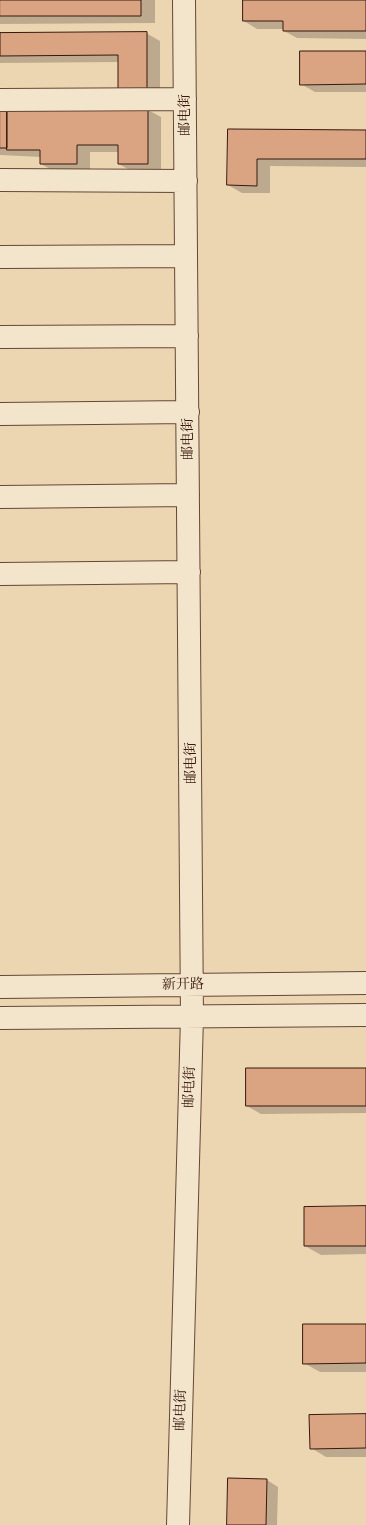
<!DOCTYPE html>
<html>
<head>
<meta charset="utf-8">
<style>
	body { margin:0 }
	canvas { display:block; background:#ecd5b1 }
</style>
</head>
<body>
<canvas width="366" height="1525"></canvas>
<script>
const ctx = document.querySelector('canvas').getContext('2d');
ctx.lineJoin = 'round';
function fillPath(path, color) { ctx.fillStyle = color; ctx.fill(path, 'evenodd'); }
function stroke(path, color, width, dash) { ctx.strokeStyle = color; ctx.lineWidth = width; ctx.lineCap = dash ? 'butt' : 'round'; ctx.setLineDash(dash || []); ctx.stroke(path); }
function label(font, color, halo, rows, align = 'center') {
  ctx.font = font + ' "Gentium Book Plus","Noto Serif SC",serif'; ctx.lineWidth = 3; ctx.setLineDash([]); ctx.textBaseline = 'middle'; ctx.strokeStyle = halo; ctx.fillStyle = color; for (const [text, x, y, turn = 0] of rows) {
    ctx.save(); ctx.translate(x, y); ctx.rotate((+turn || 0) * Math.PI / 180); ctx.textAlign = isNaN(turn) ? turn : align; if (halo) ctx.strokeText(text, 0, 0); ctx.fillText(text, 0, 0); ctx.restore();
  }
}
const shadow = new Path2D(`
	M0 0H155V23L0 24Z
	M244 0H366V39L297 38 284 31V29H257L244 21Z
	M146 33 160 41V98H133L119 62 0 63V34Z
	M366 52V92H315L301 84Z
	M0 110H148L161 117V172H133L119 164V152H90V172H55L41 164V157L0 155Z
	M229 130 366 131V167L270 166V193H242L228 185Z
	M366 1069V1113L261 1114 247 1106Z
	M366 1207V1254L321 1255 305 1246Z
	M366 1325V1372H320L304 1363Z
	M366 1415V1457H326L311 1448Z
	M267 1480 278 1487 277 1525H228Z`);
const building = new Path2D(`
	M0 0H141V16H0Z
	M243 0H366V31H283V21H243Z
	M147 32V90H118V55L0 56V33Z
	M300 51H366V84L300 85Z
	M0 109H7V148H0Z
	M7 109H148V164H118V145H77V164H40V150H7Z
	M228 129 366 130V159H257V186L227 185Z
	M246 1068H366V1106H246Z
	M366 1206V1246H304V1207Z
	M303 1324H366V1363L303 1364Z
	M366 1414V1448L310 1449 309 1415Z
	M228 1478 267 1479 266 1525H227Z`);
const minor = new Path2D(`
	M0 100 185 99
	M0 180 186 181
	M0 257 186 256
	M0 337 187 336
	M0 414 188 412
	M0 497 188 495
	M0 574 189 572
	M0 987 366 983
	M0 1018 366 1015
	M178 1525 192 1017 184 0`);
const streetNames = [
	["邮电街",185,115,-90],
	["邮电街",188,439,-90],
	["邮电街",191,763,-90],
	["新开路",183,985,-1],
	["邮电街",190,1087,-88],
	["邮电街",181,1410,-88]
];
fillPath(shadow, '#0003');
fillPath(building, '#daa483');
stroke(building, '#38180d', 1);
stroke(minor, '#654736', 24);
stroke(minor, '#f3e4cc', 22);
label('14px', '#38180d', '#f3e4cc', streetNames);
</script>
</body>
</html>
